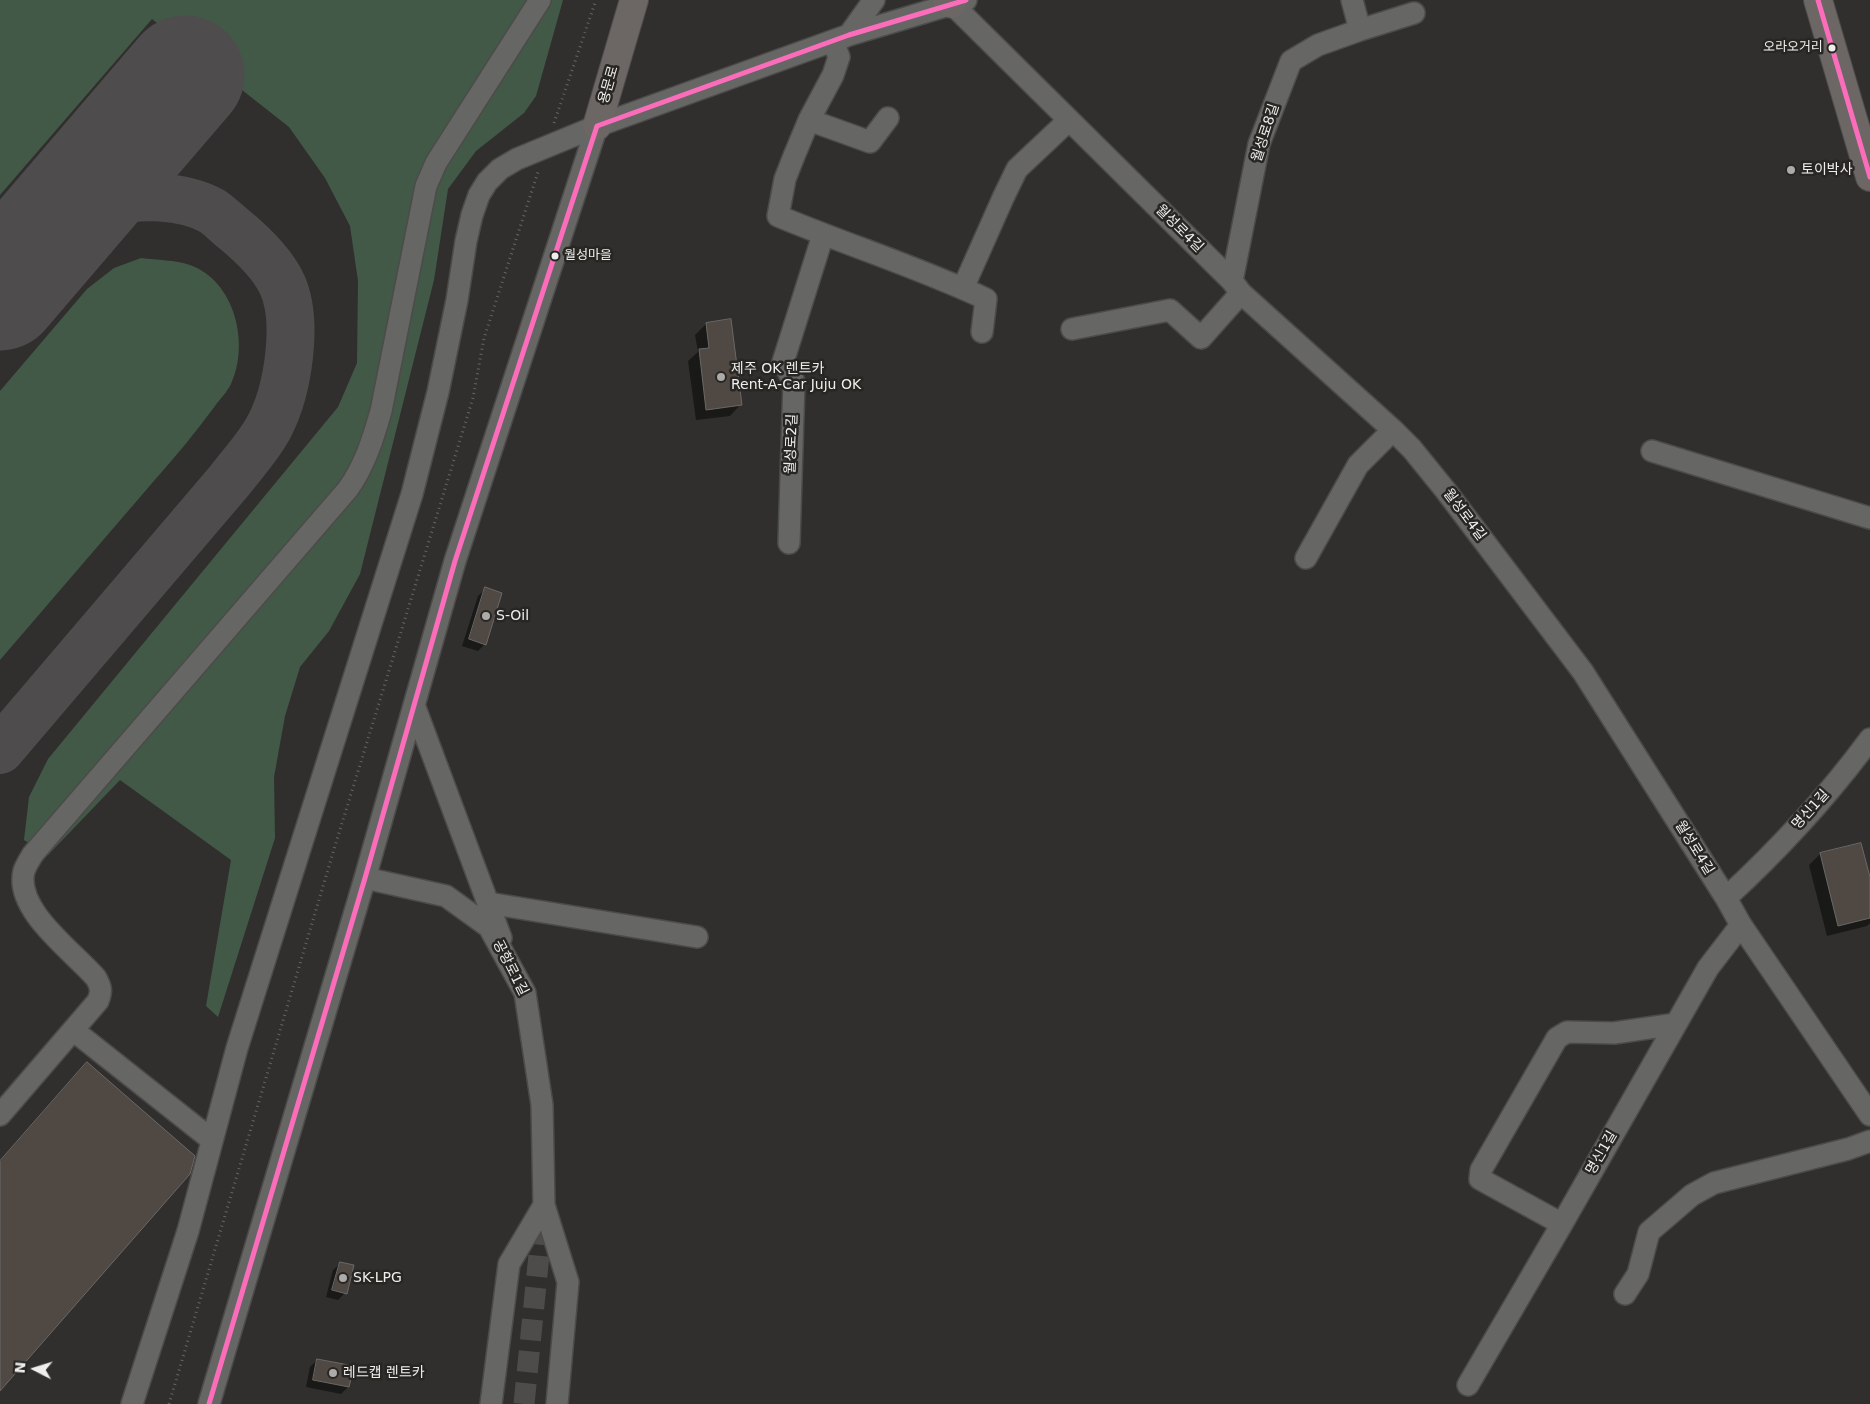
<!DOCTYPE html>
<html>
<head>
<meta charset="utf-8">
<style>
	body { margin:0 }
	#map { position:relative; width:1870px; height:1404px; overflow:hidden; background:#302f2e; font-family:"DejaVu Sans",sans-serif }
	canvas { display:block }
	.north { position:absolute; left:10px; top:1344px; width:50px; height:50px; -webkit-text-stroke:4px #282623; paint-order:stroke; rotate:275deg; font-size:14px; font-weight:700; line-height:20px; text-align:center; color:#efeeec }
	.north::after { content:''; display:block; margin:auto; width:18px; height:22px; background:#efeeec; clip-path:polygon(50% 0,100% 100%,50% 72%,0 100%) }
</style>
</head>
<body>
<div id="map">
<canvas width="1870" height="1404"></canvas>
<div class="north">N</div>
</div>
<script>
const ctx = document.querySelector('canvas').getContext('2d');
ctx.lineJoin = 'round';
function fillPath(path, color) { ctx.fillStyle = color; ctx.fill(path, 'evenodd'); }
function stroke(path, color, width, dash) { ctx.strokeStyle = color; ctx.lineWidth = width; ctx.lineCap = dash ? 'butt' : 'round'; ctx.setLineDash(dash || []); ctx.stroke(path); }
function label(font, color, halo, rows, align = 'center') {
  ctx.font = font + ' "DejaVu Sans","Noto Sans KR",sans-serif'; ctx.lineWidth = 5; ctx.setLineDash([]); ctx.textBaseline = 'middle'; ctx.strokeStyle = halo; ctx.fillStyle = color; for (const [text, x, y, turn = 0] of rows) {
    ctx.save(); ctx.translate(x, y); ctx.rotate((+turn || 0) * Math.PI / 180); ctx.textAlign = isNaN(turn) ? turn : align; if (halo) ctx.strokeText(text, 0, 0); ctx.fillText(text, 0, 0); ctx.restore();
  }
}
const green = new Path2D(`
	M0 0H563L536 96 524 113 476 151 448 189 434 280 360 574 329 631 300 667 285 716 274 777 275 838 218 1017 206 1006 231 860 120 780 48 855 24 840 29 797 48 759 338 407 357 363 358 281 350 226 325 178 289 127 152 19 0 195Z
	M141 258C157 260 175 260 190 265 235 281 250 344 231 384 227 392 220 399 215 406 196 432 175 457 153 482 102 541 51 601 0 660V391L87 289 114 268Z`);
const shadow = new Path2D(`
	M706 324 741 404 730 416 696 420 688 361 698 352 695 335Z
	M485 589V644L478 651 462 646 478 596Z
	M1860 844 1870 882V923L1867 926 1827 936 1809 865 1820 854Z
	M87 1063 0 1389V1161Z
	M341 1263 345 1293 338 1300 326 1297 333 1270Z
	M317 1360 348 1387 341 1394 306 1387 310 1367Z`);
const taxiway = new Path2D(`
	M0 750 230 480C243 463 260 445 270 425 288 390 299 321 282 284 272 263 253 245 235 230 227 224 220 216 212 211 183 195 139 194 107 203 89 208 72 218 55 226`);
const runway = new Path2D(`
	M0 291 185 75`);
const building = new Path2D(`
	M731 319 742 405 706 410 699 349 709 348 706 323Z
	M485 587 502 593 486 645 469 639Z
	M1861 843 1870 877V918L1838 926 1820 853Z
	M87 1062 195 1156 190 1174 0 1391V1161Z
	M340 1262 354 1265 347 1294 332 1290Z
	M317 1359 354 1366 349 1387 313 1380Z`);
const minorTunnel = new Path2D(`
	M524 1404 544 1205`);
const path = new Path2D(`
	M554 123 596 0
	M169 1404 335 846 473 398 484 338 539 169`);
const minor = new Path2D(`
	M1352 0 1360 30
	M952 4 1232 281 1241 293 1393 430 1412 449 1446 491 1583 672 1726 898 1741 925 1870 1115
	M849 35 874 0
	M833 41 839 57 833 75 809 120 794 156 785 179 778 216C847 245 918 267 986 299L982 332
	M809 120 870 142 888 118
	M1232 281 1259 144 1291 61 1318 45 1360 30 1414 13
	M963 288 1003 198 1017 169 1069 120
	M1072 329 1170 310 1201 338 1241 293
	M1652 451 1870 518
	M789 543 794 382 783 362 823 235
	M1306 558 1358 465 1393 430
	M414 705 501 938
	M365 878 446 896 489 927 525 993 542 1105 544 1205 568 1282 557 1404
	M1726 898C1778 850 1828 796 1870 739
	M488 903 697 937
	M73 1030 212 1140
	M0 1115 98 1001C102 991 101 987 96 978 74 952 14 910 24 871 26 865 30 859 33 854L348 489C365 465 373 439 381 411L426 186 436 163 540 0
	M1562 1224 1480 1179 1481 1170 1557 1038 1567 1032 1614 1033 1676 1024
	M1625 1294 1638 1274 1649 1232 1692 1195 1714 1183 1848 1149 1870 1141
	M1468 1385 1562 1224 1708 968 1741 925
	M132 1404 188 1231 237 1048 412 494 438 392 457 300 466 241 472 215 479 195 487 182 500 169 517 159 597 126 849 35 966 0
	M209 1404 365 878 455 561 597 126
	M491 1404 509 1264 544 1205`);
const major = new Path2D(`
	M947 0 952 4
	M1818 0 1870 177
	M597 126 634 0`);
const bus1 = new Path2D(`
	M1818 0 1870 177
	M209 1404 365 878 455 561 597 126 849 35 966 0`);
const markers = [
	[1832,48,4.5,"#efeeec"],
	[1791,170,5,"#acabaa"],
	[555,256,4.5,"#efeeec"],
	[721,377,5,"#acabaa"],
	[486,616,5,"#acabaa"],
	[343,1278,5,"#acabaa"],
	[333,1373,5,"#acabaa"]
];
const busNames = [
	["오라오거리",1823,48],
	["월성마을",564,256,"left"]
];
const streetNames = [
	["용문로",609,85,-74],
	["월성로8길",1266,133,-72],
	["월성로4길",1179,229,45],
	["월성로2길",792,444,-88],
	["월성로4길",1464,515,53],
	["명신1길",1811,810,-48],
	["월성로4길",1694,848,58],
	["공항로1길",510,968,63],
	["명신1길",1602,1153,-60]
];
const poiNames = [
	["토이박사",1801,170],
	["제주 OK 렌트카",731,369],
	["Rent-A-Car Juju OK",731,385],
	["S-Oil",496,616],
	["SK-LPG",353,1278],
	["레드캡 렌트카",343,1373]
];
fillPath(green, '#425948');
fillPath(shadow, '#0007');
stroke(taxiway, '#4e4c4c', 48);
stroke(runway, '#4e4c4c', 119);
fillPath(building, '#4f4843');
stroke(building, '#6a6968', 1);
stroke(minorTunnel, '#4d4c4a', 21, [21, 11]);
stroke(minor, '#4c4b4a', 24);
stroke(major, '#4c4b4a', 30);
stroke(path, '#666564', 3, [1, 4]);
stroke(minor, '#666665', 21);
stroke(major, '#6c6664', 28);
stroke(bus1, '#fb6dba', 5);
for (const [x, y, r, color] of markers) { const dot = new Path2D(); dot.arc(x, y, r, 0, 2 * Math.PI); ctx.fillStyle = color; ctx.fill(dot); stroke(dot, '#282623', 2); }
label('13px', '#efeeec', '#282623', busNames, 'right');
label('14px', '#efeeec', '#282623', streetNames);
label('14px', '#efeeec', '#282623', poiNames, 'left');
</script>
</body>
</html>
